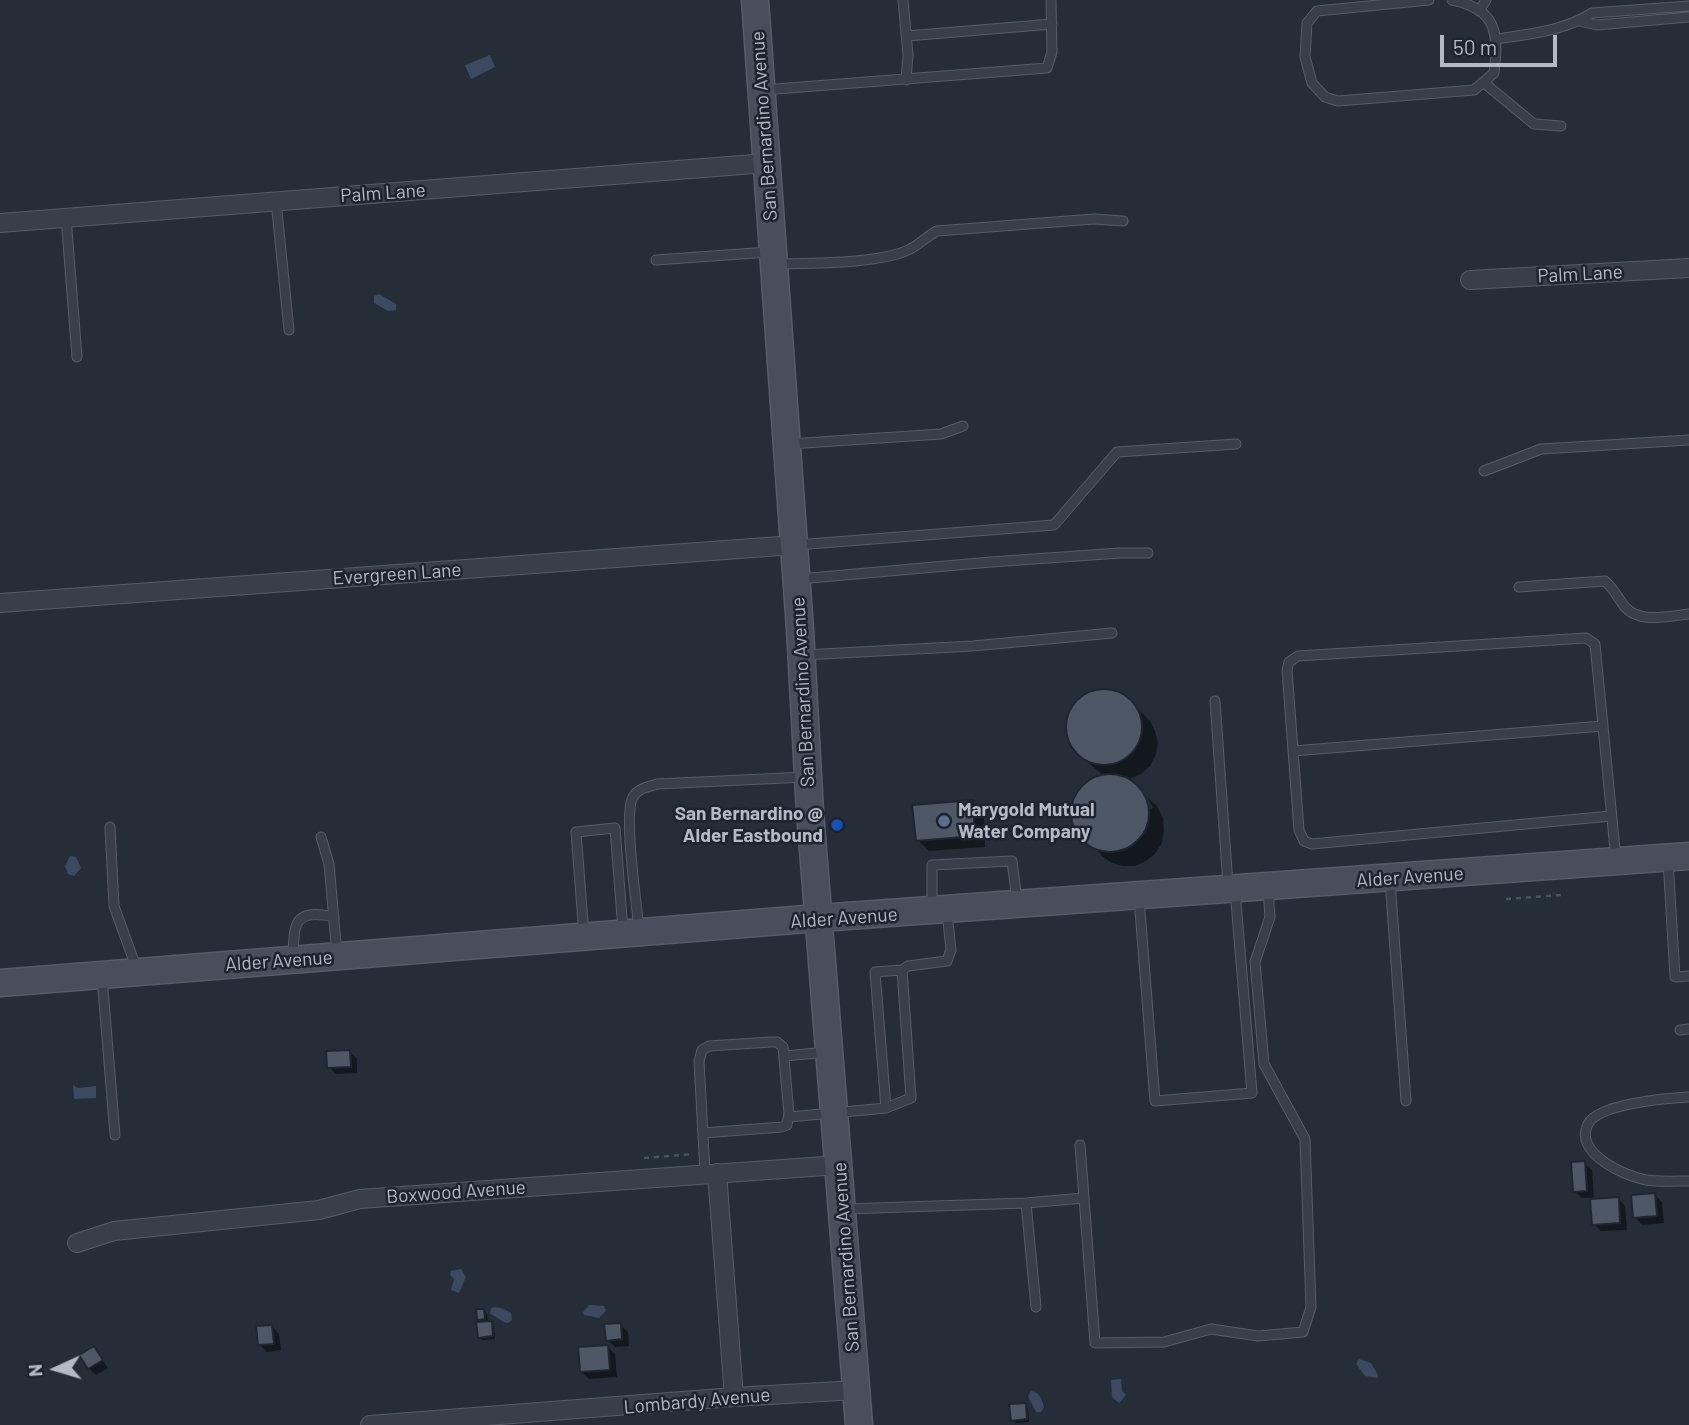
<!DOCTYPE html>
<html>
<head>
<meta charset="utf-8">
<style>
	body { margin:0 }
	#map { position:relative; width:1689px; height:1425px; overflow:hidden; background:#252d39; font-family:Barlow,sans-serif }
	canvas { display:block }
	.north { position:absolute; left:21px; top:1334px; width:70px; height:70px; -webkit-text-stroke:5px #1d242f; paint-order:stroke; rotate:266deg; font-size:19px; font-weight:700; line-height:28px; text-align:center; color:#b4bac5 }
	.north::after { content:''; display:block; margin:auto; width:24px; height:32px; background:#b4bac5; clip-path:polygon(50% 0,100% 100%,50% 72%,0 100%) }
	.scale { position:absolute; left:1440px; top:35px; width:117px; height:32px; box-sizing:border-box; border:4px solid #b4bac5; border-top:0; padding-left:9px; font-size:21px; line-height:24px; white-space:nowrap; color:#b4bac5; -webkit-text-stroke:5px #1d242f; paint-order:stroke }
</style>
</head>
<body>
<div id="map">
<canvas width="1689" height="1425"></canvas>
<div class="north">N</div>
<div class="scale">50 m</div>
</div>
<script>
const ctx = document.querySelector('canvas').getContext('2d');
ctx.lineJoin = 'round';
function fillPath(path, color) { ctx.fillStyle = color; ctx.fill(path, 'evenodd'); }
function stroke(path, color, width, dash) { ctx.strokeStyle = color; ctx.lineWidth = width; ctx.lineCap = dash ? 'butt' : 'round'; ctx.setLineDash(dash || []); ctx.stroke(path); }
function label(font, color, halo, rows, align = 'center') {
  ctx.font = font + ' Barlow,sans-serif'; ctx.lineWidth = 5; ctx.setLineDash([]); ctx.textBaseline = 'middle'; ctx.strokeStyle = halo; ctx.fillStyle = color; for (const [text, x, y, turn = 0] of rows) {
    ctx.save(); ctx.translate(x, y); ctx.rotate((+turn || 0) * Math.PI / 180); ctx.textAlign = isNaN(turn) ? turn : align; if (halo) ctx.strokeText(text, 0, 0); ctx.fillText(text, 0, 0); ctx.restore();
  }
}
const water = new Path2D(`
	M490 55 495 67 471 79 465 65Z
	M379 294 396 304V310L388 311 374 303V296Z
	M70 856 76 857 81 868 74 876 68 874 65 866Z
	M73 1085 78 1088 96 1086V1098L74 1099Z
	M461 1269 466 1277 459 1293 451 1290 454 1279 450 1275 451 1271Z
	M589 1305 604 1306 606 1311 599 1318 584 1315 583 1312Z
	M491 1308C499 1306 504 1309 511 1313L512 1320 508 1323C502 1323 497 1316 490 1314Z
	M1359 1359 1371 1363 1378 1375V1378L1365 1376 1356 1364Z
	M1121 1379 1122 1391 1126 1395 1119 1403 1112 1397 1111 1380Z
	M1031 1391C1040 1392 1042 1400 1044 1407L1041 1412H1036L1028 1396Z`);
const shadow = new Path2D(`
	M1102 690 1114 691 1124 696 1133 704 1150 721 1155 731 1158 743 1156 754 1150 766 1141 774 1129 779 1143 793 1150 809 1153 808 1148 798 1157 806 1163 818 1164 830 1162 843 1155 854 1146 861 1135 866H1123L1112 863 1102 856 1078 830 1074 819V807L1077 796 1084 786 1094 779 1104 776 1077 753 1070 742 1067 729 1068 718 1073 707 1081 698 1091 692Z
	M972 802 984 813 985 847 929 851 918 840Z
	M349 1051 357 1059V1073L336 1074 329 1067Z
	M1584 1163 1592 1170 1594 1200 1618 1198 1625 1206 1627 1230 1601 1231 1594 1224 1592 1198H1582L1575 1191Z
	M1655 1195 1662 1202 1664 1223 1642 1225 1635 1217Z
	M484 1310 487 1314 488 1323 494 1326 495 1339 482 1340 479 1337 483 1324 479 1319Z
	M620 1325 628 1332 629 1346 615 1347 608 1340Z
	M272 1326 279 1334 281 1350 267 1352 259 1344Z
	M608 1347 615 1354 617 1377 589 1379 581 1371Z
	M94 1348 108 1368 96 1375 89 1368Z
	M1025 1405 1028 1408 1029 1422 1016 1423 1012 1420Z`);
const building = new Path2D(`
	M1066 727a38 38 0 1 1 76 0a38 38 0 1 1-76 0Z
	M1071 813a39 39 0 1 1 78 0a39 39 0 1 1-78 0Z
	M973 800 975 836 916 841 912 805Z
	M350 1050 351 1067 327 1068 326 1051Z
	M1585 1161 1587 1191 1573 1192 1571 1162Z
	M1655 1193 1657 1216 1633 1218 1631 1195Z
	M1619 1197 1620 1223 1592 1225 1590 1199Z
	M476 1309H484L485 1319 477 1320Z
	M492 1321 493 1336 478 1338 476 1322Z
	M621 1323 622 1339 606 1341 604 1324Z
	M272 1325 274 1344 258 1345 256 1326Z
	M608 1345 610 1370 580 1372 578 1347Z
	M94 1346 103 1360 88 1369 79 1355Z
	M1026 1403 1027 1419 1011 1421 1009 1404Z`);
const path = new Path2D(`
	M1506 899 1561 895
	M644 1158 693 1154`);
const service = new Path2D(`
	M903 0 908 55 906 80
	M1429 0 1317 11 1307 23 1305 57 1312 83 1325 97 1338 101 1474 90 1494 73C1499 33 1497 9 1452 0
	M1479 11 1486 0
	M1579 21 1597 25 1689 17
	M907 36 1052 24
	M1497 39C1529 34 1564 31 1592 13L1689 6
	M1483 82 1534 124 1561 126
	M763 90 1047 68 1052 52 1051 0
	M276 201 289 330
	M66 217 77 357
	M656 260 769 252
	M776 264C809 263 882 264 910 249 920 244 927 236 937 231L1094 219 1123 221
	M789 444 941 434 963 426
	M1484 471 1541 449 1689 440
	M796 545 1054 525 1117 452 1236 444
	M799 579 991 562 1120 553H1148
	M1519 587 1605 581C1614 589 1618 598 1625 607 1640 624 1669 616 1689 614
	M803 655 973 646 1112 633
	M1215 701 1228 885
	M1293 751 1603 726
	M1611 816 1312 844 1304 841 1299 830 1287 670 1289 662 1298 656 1586 638 1595 644C1602 716 1609 788 1616 860
	M110 827 114 906 136 967
	M321 837 329 864 337 955
	M1668 860 1675 977 1689 976
	M1390 880 1406 1101
	M1139 898 1155 1101 1252 1093 1235 890
	M932 906V865L1012 861 1017 900
	M639 930C637 905 623 814 633 797 638 788 648 787 657 784L806 777
	M584 935 576 832 615 828 623 930
	M293 958C294 924 293 908 334 917
	M102 977 115 1135
	M1680 1030 1689 1029
	M784 1056 828 1052
	M1689 1097C1667 1098 1598 1104 1588 1124 1573 1153 1625 1176 1646 1180 1659 1182 1676 1181 1689 1181
	M886 1108 875 972 902 970 908 966 947 961 951 950 947 912
	M789 1117 886 1108 911 1098 902 970
	M703 1133 782 1127 787 1125 789 1114 783 1047 777 1042H771L709 1046 702 1050 699 1061 705 1173
	M1080 1145 1095 1343 1164 1342 1211 1329 1258 1336 1303 1332 1311 1307 1305 1139 1264 1064 1255 962 1270 917 1268 889
	M1026 1203 1084 1198
	M844 1209 1026 1203 1036 1307`);
const minor = new Path2D(`
	M0 223 767 163
	M1470 280 1689 268
	M0 603 794 545
	M717 1173 734 1397
	M77 1243 114 1231 319 1210 360 1199 839 1165
	M370 1425 734 1397 857 1390`);
const secondary = new Path2D(`
	M755 0 800 629 810 812 859 1425
	M0 983 819 918 1689 856`);
const markers = [
	[944,821,7,"#5c6f8a"],
	[837,825,7,"#1a4fb4"]
];
const streetNames = [
	["San Bernardino Avenue",764,126,-94],
	["Palm Lane",383,193,-4],
	["Palm Lane",1580,274,-3],
	["Evergreen Lane",397,574,-4],
	["San Bernardino Avenue",803,692,-93],
	["Alder Avenue",1410,877,-4],
	["Alder Avenue",844,918,-4],
	["Alder Avenue",279,961,-4],
	["Boxwood Avenue",456,1192,-4],
	["San Bernardino Avenue",846,1257,-94],
	["Lombardy Avenue",697,1401,-5]
];
const poiNames = [
	["Marygold Mutual",958,810],
	["Water Company",958,832],
	["San Bernardino @",823,814,"right"],
	["Alder Eastbound",823,836,"right"]
];
fillPath(water, '#3c4a61');
fillPath(shadow, '#0007');
fillPath(building, '#4e5765');
stroke(building, '#1f2631', 2);
stroke(service, '#565d68', 11);
stroke(minor, '#565d68', 20);
stroke(secondary, '#565d68', 29);
stroke(path, '#46575a', 2.5, [5, 5]);
stroke(service, '#383f4a', 9);
stroke(minor, '#383f4a', 18);
stroke(secondary, '#474e5c', 26);
for (const [x, y, r, color] of markers) { const dot = new Path2D(); dot.arc(x, y, r, 0, 2 * Math.PI); ctx.fillStyle = color; ctx.fill(dot); stroke(dot, '#1d242f', 2.5); }
label('19px', '#b4bac5', '#1d242f', streetNames);
label('bold 19px', '#b4bac5', '#1d242f', poiNames, 'left');
</script>
</body>
</html>
